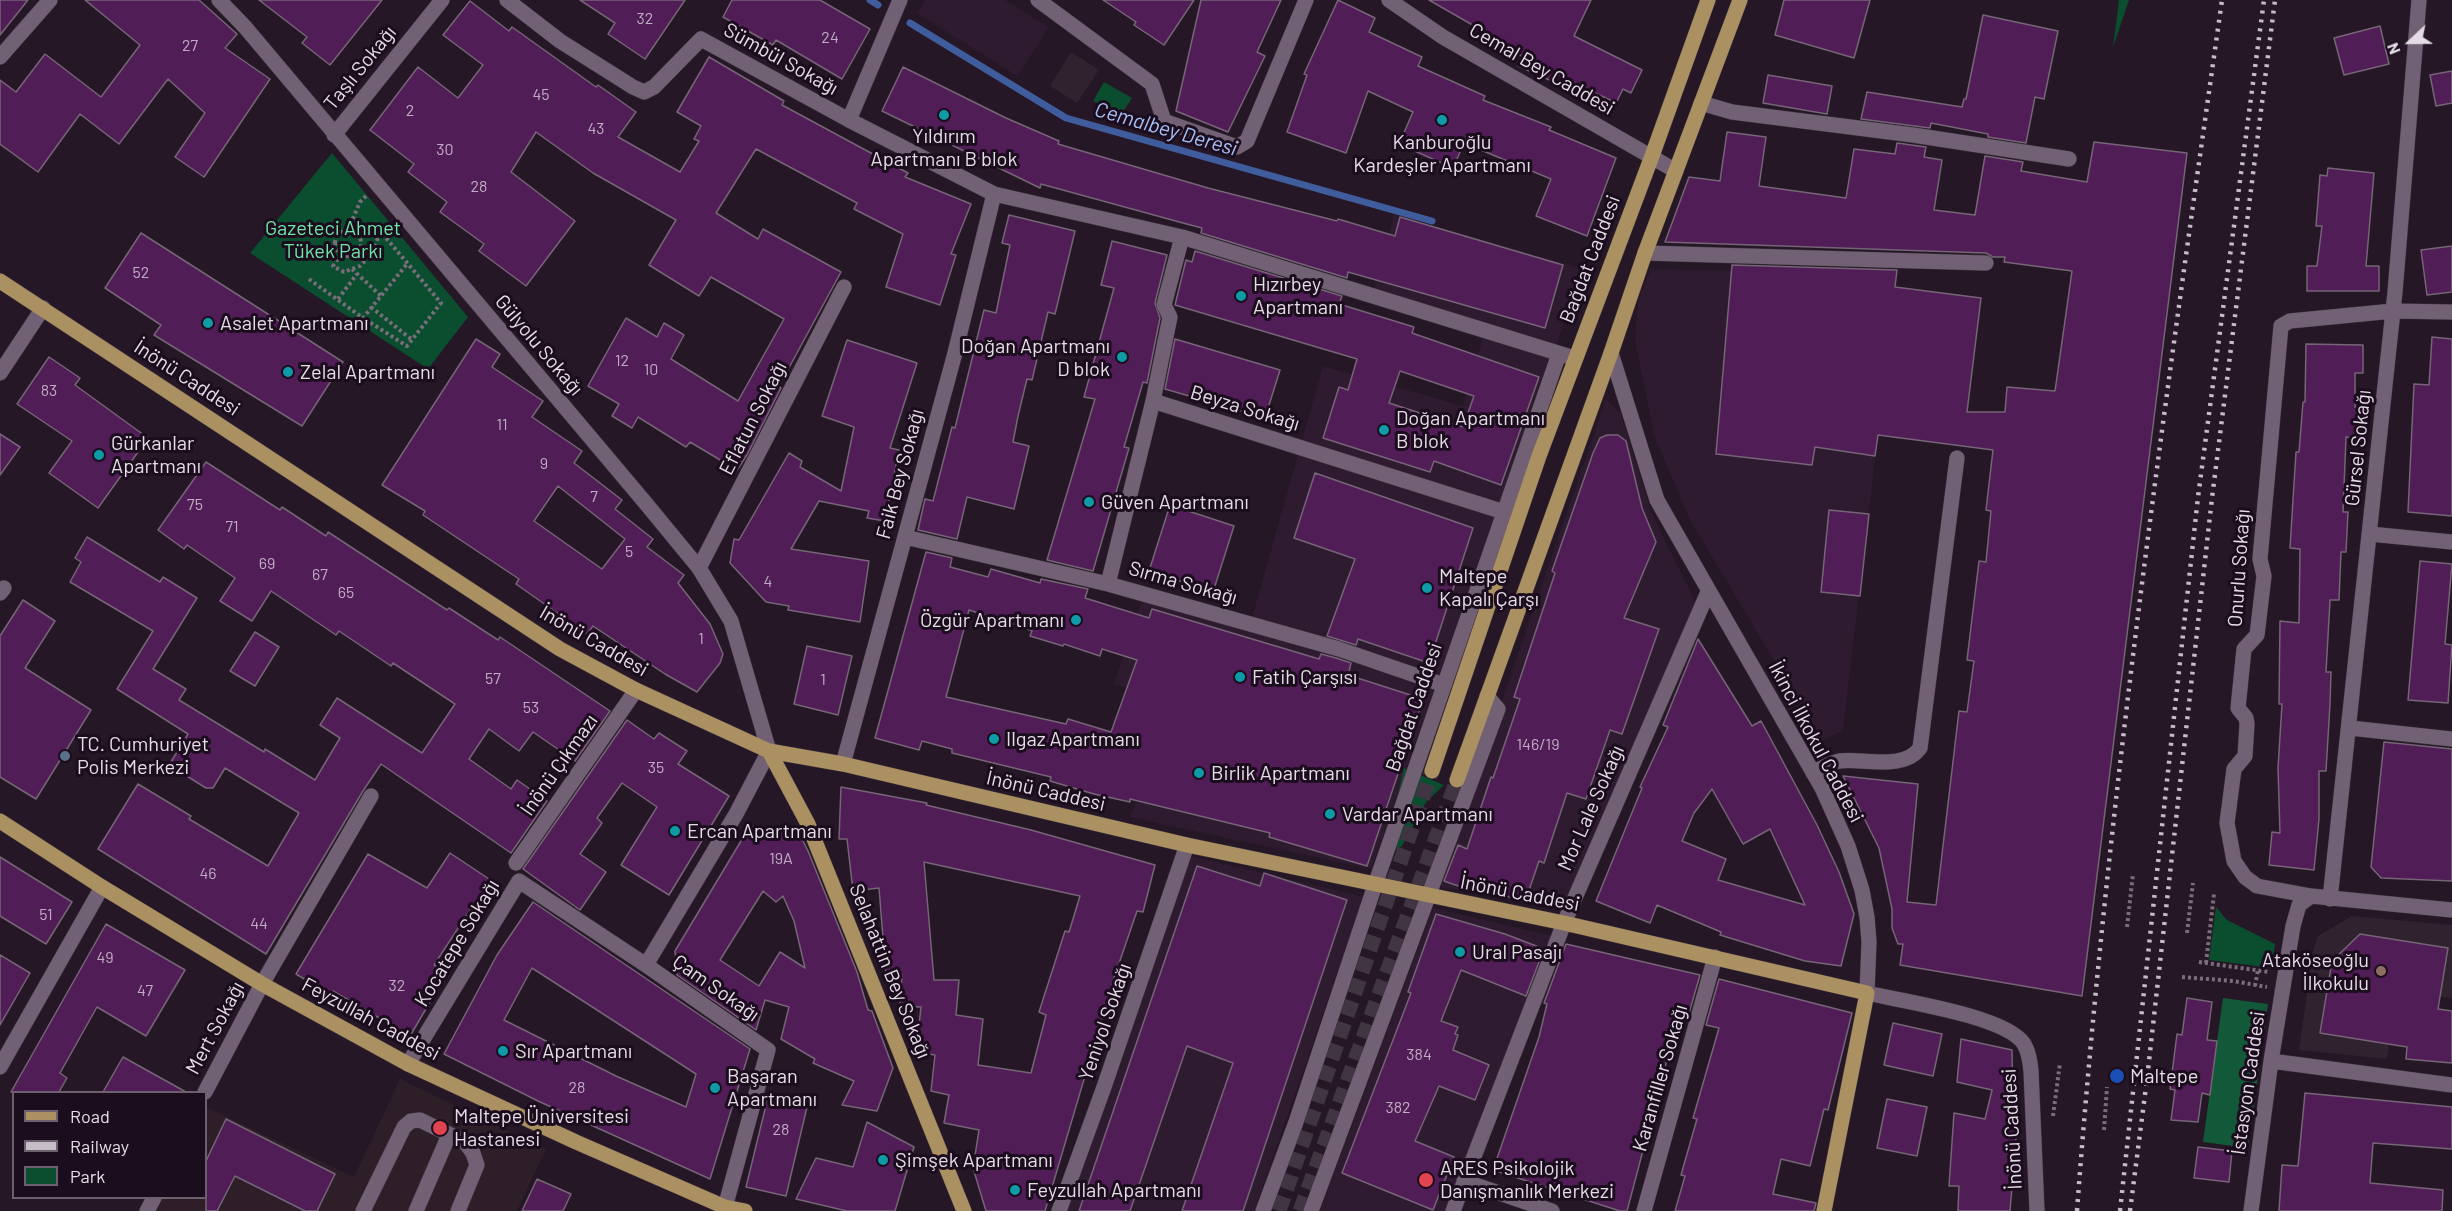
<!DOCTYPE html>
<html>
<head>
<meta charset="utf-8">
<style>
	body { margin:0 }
	#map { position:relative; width:2452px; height:1211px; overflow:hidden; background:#251726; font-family:Barlow,sans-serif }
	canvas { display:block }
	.legend { position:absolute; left:12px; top:1091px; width:195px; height:108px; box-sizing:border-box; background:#1b0d1d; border:2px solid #6c606e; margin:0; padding:8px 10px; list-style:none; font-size:18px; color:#e6dce7 }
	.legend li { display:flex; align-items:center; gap:12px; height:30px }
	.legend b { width:30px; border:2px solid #6c606e }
	.north { position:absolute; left:2380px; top:12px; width:60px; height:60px; -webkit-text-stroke:4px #1b0d1d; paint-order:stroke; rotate:248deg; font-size:16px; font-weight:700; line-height:24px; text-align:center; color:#e6dce7 }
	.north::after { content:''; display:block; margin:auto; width:21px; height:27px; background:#e6dce7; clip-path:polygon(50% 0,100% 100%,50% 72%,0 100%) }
</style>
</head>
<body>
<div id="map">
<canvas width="2452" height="1211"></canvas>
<ul class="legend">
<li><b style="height:8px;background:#ab9061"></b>Road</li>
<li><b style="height:8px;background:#c6bcc7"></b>Railway</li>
<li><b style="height:16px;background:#0a4d2f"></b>Park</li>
</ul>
<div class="north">N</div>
</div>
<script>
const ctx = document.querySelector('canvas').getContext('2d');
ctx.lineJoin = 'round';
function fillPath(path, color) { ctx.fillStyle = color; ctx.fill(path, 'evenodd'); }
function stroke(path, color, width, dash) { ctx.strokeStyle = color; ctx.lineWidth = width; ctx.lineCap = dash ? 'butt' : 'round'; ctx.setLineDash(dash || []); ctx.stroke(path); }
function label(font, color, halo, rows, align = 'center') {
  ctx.font = font + ' Barlow,sans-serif'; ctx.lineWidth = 6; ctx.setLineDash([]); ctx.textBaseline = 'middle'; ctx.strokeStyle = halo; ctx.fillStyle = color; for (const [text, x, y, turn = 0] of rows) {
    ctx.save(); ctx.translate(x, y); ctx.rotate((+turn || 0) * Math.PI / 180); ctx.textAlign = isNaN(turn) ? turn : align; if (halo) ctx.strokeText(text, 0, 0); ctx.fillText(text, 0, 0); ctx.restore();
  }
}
const built = new Path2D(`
	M925 0H1005L1049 27 1017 76 917 13Z
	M1394 214 1583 269 1371 869 1129 817 1187 706 1114 684 1142 601 1250 625 1323 366 1463 406 1486 328 1373 292Z
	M1651 269 1897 274 1843 730 1822 741 1690 520 1654 435 1635 341 1638 300Z
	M1606 399 1621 414 1651 512 1696 603 1566 909 1441 887 1473 785Z
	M1182 854 1364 897 1254 1211H1060Z
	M1433 908 1557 937 1457 1211H1320Z`);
const education = new Path2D(`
	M1071 52 1099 70 1077 103 1050 86Z
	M2352 916 2452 925V998L2396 991 2387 1059 2299 1050 2313 951 2318 936Z`);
const medical = new Path2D(`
	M400 1079 546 1149 517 1211H157L163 1198H206V1107L354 1177Z`);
const green = new Path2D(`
	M2119 0H2129L2113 47Z
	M1104 82 1132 98 1120 116 1093 101Z
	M332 153 468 317 428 369 250 253Z
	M1404 768 1444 785 1426 802 1402 846 1395 850 1383 843 1384 835 1395 806Z
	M2216 907 2227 920 2275 944 2272 968 2209 960Z`);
const forest = new Path2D(`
	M2223 998 2268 1004 2248 1148 2203 1142Z`);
const stream = new Path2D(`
	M870 0 878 5
	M910 23 1066 118 1432 221`);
const building = new Path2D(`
	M0 0H28L0 35Z
	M85 0H199L237 34 225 48 270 79 204 177 175 157 205 113 168 79 119 144 80 114 38 172 0 144V80L16 92 45 54 101 97 140 45Z
	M259 0H382L330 65 302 43 307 37Z
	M580 0H685L645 59 608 34 615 23Z
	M732 0H820L870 29 842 79 776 40 773 45 723 17Z
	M1103 0H1194L1164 45 1134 25 1136 22Z
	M1201 0H1281L1257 52 1265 56 1228 132 1176 111Z
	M1338 0 1375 18 1369 32 1422 57 1418 66 1485 96 1483 100 1551 127 1549 130 1616 158 1587 236 1536 216 1551 179 1464 143 1453 168 1399 144 1413 112 1368 91 1346 153 1287 132 1307 75 1304 74Z
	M1429 0H1591L1574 36 1642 70 1631 93 1623 89 1616 103 1557 74 1554 82 1518 66 1522 56 1480 37 1483 31Z
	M1784 0H1870L1854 58 1775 35Z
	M470 1 509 31 512 27 596 87 598 85 636 112 618 137 680 172 699 141 694 139 701 126 677 112 709 57 784 101 782 105 908 173 905 177 971 204 951 254 956 255 940 305 886 287 903 234 854 209 857 203 756 149 716 213 758 239 763 229 841 272 779 386 781 388 747 455 737 470 690 442 686 447 638 417 632 428 612 416 619 404 588 386 626 318 657 337 664 323 684 335 671 359 738 401 784 319 711 277 699 296 649 265 676 220 593 173 536 132 511 172 575 221 526 286 479 251 484 244 440 212 447 202 408 172 414 164 370 130 418 67 458 98 483 65 443 35Z
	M1983 15 2058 31 2044 99 2035 97 2026 143 1988 137V134L1931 123 1930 128 1861 119 1867 92 1962 107 1964 99H1966Z
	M2380 26 2389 64 2344 75 2334 38Z
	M903 67 1006 118 1059 141 1058 144 1208 188 1337 221 1338 219 1395 236 1400 217 1563 265 1545 328 1348 272 1347 278 1201 233 1202 228 1183 223 1041 184 1040 188 882 111Z
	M2452 71V103L2436 106 2430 75Z
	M1768 75 1832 86 1827 114 1763 103Z
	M1727 132 1766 137 1759 186 1846 198 1854 149 1895 154 1897 143 1926 147 1924 157 1942 160 1934 210 1975 215 1985 156 2023 162 2021 171 2087 182 2094 142 2187 153 2082 996 1900 965 1903 944H1898L1892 928V909L1879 848 1843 776 1918 784 1907 902 1936 905 1959 711 1967 712 1974 661 1967 660 1979 561 1986 562 1991 511 1986 510 1993 450 1878 435 1875 456 1815 447 1812 465 1716 454 1732 265 1897 270 1895 287 1981 298 1967 412H2005L2007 387 2055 391 2072 271 2004 262 2005 257H1993L1986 253 1665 242 1689 177 1720 181Z
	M2328 168 2374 173 2366 266H2379V291H2307V266H2317L2322 226H2316L2320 175 2327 176Z
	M1009 215 1075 231 1055 314 1048 312 1032 380 1027 379 1018 416 1013 442 1029 446 1014 509 967 497 957 539 918 530 925 499 933 501 952 427 955 428 984 310 996 313 1010 245 1002 243Z
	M141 233 343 362 302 426 154 335 161 325 105 288Z
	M1112 241 1167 255 1155 303 1160 318 1147 383 1143 382 1124 447 1129 448 1093 571 1047 560 1095 399 1084 397 1114 288 1101 285Z
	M2452 246V292L2427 295 2421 250Z
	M1195 251 1342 296 1339 304 1414 327 1412 333 1539 377 1501 485 1434 461 1430 472 1323 438 1339 387 1348 390 1357 359 1175 305 1186 260 1192 262ZM1400 371 1474 396 1463 427 1389 403Z
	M2432 337 2452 339V516L2408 512 2414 384 2429 385Z
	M476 339 500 354 492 367 543 401 532 417 582 451 574 463 622 500 615 509 653 539 647 547 684 575 678 583 710 624 723 654 720 663 697 692 665 674 593 626 587 634 516 584 519 579 423 515 425 511 382 485ZM558 486 625 539 602 569 534 521Z
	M1175 339 1280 370 1265 418 1165 389Z
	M847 340 917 363 890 448 899 450 885 521 867 518 869 511 819 501 791 549 869 561 860 622 788 610 789 606 766 602 730 563 734 539 739 540 789 453 802 461 800 467 841 491 854 427 822 416Z
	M2306 344 2363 345V373H2355V407H2357L2354 438 2346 437 2343 512H2348L2346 552H2341L2339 600H2330L2326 672H2331L2330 704 2326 771H2319V819L2314 870 2269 865 2272 832 2280 833 2278 768 2282 704H2279L2280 621 2299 623 2300 549 2290 548 2296 452H2299L2303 402H2305Z
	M49 357 80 378 75 385 148 438 98 508 49 473 72 441 17 404Z
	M0 434 20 447 0 475Z
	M1607 435H1618L1626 441 1642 508 1656 542 1624 618 1659 629 1640 683 1622 734 1610 730 1586 799 1567 793 1544 863 1539 861 1525 902 1475 886 1473 891 1444 881 1458 845 1467 849 1491 777 1493 778 1520 699 1514 697 1555 573 1552 571 1593 453 1600 438Z
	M206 462 280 510 282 507 326 536 328 532 447 610 449 608 498 640 500 637 610 711 575 761 533 732 519 751 489 729 469 759 511 789 517 780 547 801 511 853 381 764 363 791 266 954 98 849 138 784 191 816 189 819 268 866 299 813 225 768 213 788H206L169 765 188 734 117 689 153 631 70 582 81 562 75 558 87 537 160 582 163 577 197 598 153 669 186 689 179 700 264 752 265 749 315 780 340 738 320 725 337 698 422 753 455 704 393 663 391 666 339 631 336 635 271 591 252 621 220 601 235 578 187 545 184 549 158 530Z
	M1315 473 1473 528 1429 663 1358 639 1356 645 1327 636 1355 559 1294 538Z
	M1170 505 1234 526 1213 592 1149 571Z
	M1829 510 1869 514 1860 596 1821 592Z
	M926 552 952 558 950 567 988 577 991 569 1040 583 1041 579 1088 589 1085 598 1149 618 1152 609 1319 659 1321 654 1336 658 1351 663 1348 675 1423 699 1367 866 1269 837 1270 833 1130 799V802L1094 794 1050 781 1051 777 952 753V749L922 741 919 750 875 738ZM969 610 1023 627 1032 631 1030 636 1063 646 1064 644 1100 656 1102 649 1137 660 1111 732 1068 719 1066 724 946 697Z
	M2420 561 2452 564 2445 644 2452 645 2448 703 2408 700Z
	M23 600 55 621 25 668 91 710 36 799 0 777V636Z
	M255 632 279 647 255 686 230 671Z
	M1698 639 1752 726 1761 721 1817 825 1839 872 1854 914 1841 966 1805 961 1720 935 1721 932 1657 905 1650 923 1596 901 1642 788 1640 787 1668 727 1663 725ZM1712 789 1743 844 1770 829 1805 905 1718 880 1726 859 1682 841 1694 813Z
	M807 646 852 656 838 715 794 704Z
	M627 720 654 739 659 733 687 751 678 764 729 796 669 895 621 865 657 807 622 783 597 818 602 823 580 854 606 872 580 910 523 869Z
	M2384 742 2452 749V881L2381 878 2371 867Z
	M841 787 927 803 926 805 1031 830 1155 865 1143 912 1137 911 1114 978 1045 1211H986L973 1168 979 1130 944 1123 949 1095 931 1091 935 1055 916 1052 921 1007 900 1006 902 974 886 975 879 888 853 891 847 839H839ZM924 862 1080 896 1069 932 1065 931 1039 1012 1046 1015 1031 1073 978 1065 983 1019 956 1015 959 980H934Z
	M750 826 800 835 808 851 857 972 868 1010 872 1011 893 1068 877 1111 842 1105 854 1081 813 1063 815 1059 781 1039 789 1007 765 1000 756 1030 677 975 675 951ZM763 891 776 902 783 896 794 921 805 968 780 952 759 986 720 960Z
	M450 853 495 883 481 904 476 901 434 965 447 973 410 1036 333 991 331 995 296 974 368 854 427 888Z
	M0 857 72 902 46 944 0 916Z
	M1197 866 1260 886 1264 873 1347 900 1243 1211H1182L1233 1063 1187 1046 1130 1211H1079Z
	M533 902 750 1049 710 1179 538 1101 444 1054 497 955ZM532 968 696 1074 686 1107 616 1076 504 1020Z
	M1436 914 1505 934 1544 949 1526 996 1461 970 1441 1021 1458 1027 1455 1034 1458 1035 1453 1050 1489 1065 1475 1100 1439 1086 1415 1141 1454 1157 1433 1210 1342 1173 1411 993 1408 992Z
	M106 924 185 970 146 1036 97 1007 60 1073 67 1078 59 1092H11Z
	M2360 934 2448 948 2438 1009 2452 1011V1063L2406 1059 2407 1047 2320 1033 2332 961Z
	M1566 944 1700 975 1687 1020 1678 1018 1627 1211H1620L1493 1170 1539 1037 1547 1004 1544 1003Z
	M0 955 30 973 0 1025Z
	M1719 979 1852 1013 1828 1110 1824 1109 1810 1166 1781 1159 1773 1194 1816 1203 1814 1211H1675L1685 1176 1681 1175 1697 1119 1693 1118 1719 1028 1706 1025Z
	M2187 998 2212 1002 2207 1040 2217 1041 2210 1095 2202 1093 2198 1122 2171 1120 2175 1090 2170 1089 2177 1034 2182 1035Z
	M1893 1023 1942 1034 1933 1076 1884 1065Z
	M1961 1039 2012 1050 2013 1111 2018 1113 2010 1211H1958L1959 1186H1949L1954 1113 1985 1119 1992 1090 1957 1082Z
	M123 1057 186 1092H103Z
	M2305 1093 2452 1107V1149L2373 1143 2370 1183 2443 1190 2442 1211H2279L2282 1165 2298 1166Z
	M768 1097 807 1107 786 1196 746 1187Z
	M1887 1099 1927 1107 1917 1156 1877 1148Z
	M226 1119 335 1174 317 1211H305L235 1176 217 1211H206V1161Z
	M867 1122 914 1147 895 1211H847L796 1199 816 1158 853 1167Z
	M2198 1147 2232 1151 2229 1182 2194 1178Z
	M537 1179 571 1194 563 1211H522Z`);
const majorTunnel = new Path2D(`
	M1279 1211 1432 771
	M1300 1211 1457 780`);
const path = new Path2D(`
	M348 230 360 202 366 196
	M335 243a13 13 0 1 1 26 0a13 13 0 1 1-26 0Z
	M359 250 369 257 381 232 441 303 407 346 363 318
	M341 254 333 266 344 272 360 266 369 257
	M352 269 381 296
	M309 279 363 318 407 264
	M338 299 357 274
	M371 307 411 339
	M2127 927 2133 874
	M2187 933 2193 883
	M2199 962 2269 972
	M2206 963 2214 894
	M2182 977 2233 981 2267 987
	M2255 986 2258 970
	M2053 1116 2060 1063
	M2104 1130 2107 1087`);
const minor = new Path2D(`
	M219 0 245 27 648 506 699 568 731 621 769 751 736 814 646 965 768 1050 724 1211
	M507 0 560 41 633 87 644 92 654 87 701 39 849 120 994 194 1182 237 1574 358
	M1038 0 1152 84 1164 121 1237 147 1247 141 1306 0
	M1389 0 1443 37 1676 171
	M0 57 50 0
	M1701 103 1732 112 1913 135 2069 159
	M849 120 900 0
	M334 135 442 0
	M1645 253 1986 263
	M2452 312 2393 311 2290 321 2281 326 2260 559 2264 576 2257 635 2244 649 2238 708 2246 718 2247 724 2245 756 2234 769 2227 823 2234 861 2245 877 2257 886 2311 896 2452 910
	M1611 353 1657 500 1822 788 1848 846 1862 890 1867 917 1869 942 1867 993C1901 1001 2006 1016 2024 1044 2029 1052 2030 1062 2031 1071L2037 1211
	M0 373 43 308
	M1153 401 1170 317 1164 305 1182 237
	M2370 534 2452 542
	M905 537 1108 584 1339 649 1444 685
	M699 568 844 287
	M1108 584 1153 401 1504 512
	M0 593 4 588
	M2350 728 2452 739
	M843 764 955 353 994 194
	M1813 773C1821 768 1829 763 1839 761 1864 758 1904 771 1920 748L1957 458
	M516 863 636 690
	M2330 899 2395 292 2419 0
	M2271 1061 2452 1085
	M408 1064 519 881 646 965
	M0 1067 102 887
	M205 1092 262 984 371 796
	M1464 1181 1552 1211
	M147 1211 154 1198
	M363 1211 404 1127 411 1121 420 1120 465 1142 473 1153 477 1165 458 1211
	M416 1211 449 1135
	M1059 1211 1104 1087 1187 845
	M1263 1211 1296 1122 1375 885 1559 354
	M1311 1211 1498 709 1487 696
	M1453 1211 1564 923 1708 592
	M1644 1211 1715 957
	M2251 1211 2271 1061 2293 926 2299 905 2311 896`);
const major = new Path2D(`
	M0 281 560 649 636 690 769 751 843 764 1187 845 1564 923 1867 993 1824 1211
	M769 751 808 824 964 1211
	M1432 771 1539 456 1652 156 1708 0
	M1457 780 1611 353 1645 253 1740 0
	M0 821 102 887 262 984 408 1064 576 1142 725 1207 745 1211`);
const rail = new Path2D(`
	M2077 1211C2107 805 2165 403 2222 0
	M2120 1211 2198 497 2264 0
	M2130 1211 2147 1079 2212 498 2275 0`);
const markers = [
	[944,115,6,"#0f9aa8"],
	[1442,120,6,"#0f9aa8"],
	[1241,296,6,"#0f9aa8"],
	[208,323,6,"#0f9aa8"],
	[1122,357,6,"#0f9aa8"],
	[288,372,6,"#0f9aa8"],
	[1384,430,6,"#0f9aa8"],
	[99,455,6,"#0f9aa8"],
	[1089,502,6,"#0f9aa8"],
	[1427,588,6,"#0f9aa8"],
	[1076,620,6,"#0f9aa8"],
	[1240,677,6,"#0f9aa8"],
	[994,739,6,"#0f9aa8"],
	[65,756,6,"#5c6f8a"],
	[1199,773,6,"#0f9aa8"],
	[1330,814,6,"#0f9aa8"],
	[675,831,6,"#0f9aa8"],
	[1460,952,6,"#0f9aa8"],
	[2381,971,6,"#8d6e63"],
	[503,1051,6,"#0f9aa8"],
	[2117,1076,8,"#1a4fb4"],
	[715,1088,6,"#0f9aa8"],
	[440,1128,8,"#e0444e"],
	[883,1160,6,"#0f9aa8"],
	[1426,1180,8,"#e0444e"],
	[1015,1190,6,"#0f9aa8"]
];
const numberNames = [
	["32",645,19],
	["24",830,38],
	["27",190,46],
	["45",541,95],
	["2",410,111],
	["43",596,129],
	["30",445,150],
	["28",479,187],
	["52",141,273],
	["12",622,361],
	["10",651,370],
	["83",49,391],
	["11",502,425],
	["9",544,464],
	["7",594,497],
	["75",195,505],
	["71",232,527],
	["5",629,552],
	["69",267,564],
	["67",320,575],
	["4",768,582],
	["65",346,593],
	["1",701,639],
	["57",493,679],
	["1",823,680],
	["53",531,708],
	["146/19",1538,745],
	["35",656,768],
	["19A",781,859],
	["46",208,874],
	["51",46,915],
	["44",259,924],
	["49",105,958],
	["32",397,986],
	["47",145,991],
	["384",1419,1055],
	["28",577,1088],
	["382",1398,1108],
	["28",781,1130]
];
const streetNames = [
	["Sümbül Sokağı",781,59,29],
	["Taşlı Sokağı",360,68,-51],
	["Cemal Bey Caddesi",1542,69,30],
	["Bağdat Caddesi",1590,259,-69],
	["Gülyolu Sokağı",539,345,50],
	["İnönü Caddesi",187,378,33],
	["Beyza Sokağı",1245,408,17],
	["Eflatun Sokağı",753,418,-63],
	["Gürsel Sokağı",2358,448,-84],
	["Faik Bey Sokağı",900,474,-75],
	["Onurlu Sokağı",2239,568,-86],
	["Sırma Sokağı",1183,583,16],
	["İnönü Caddesi",594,641,30],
	["Bağdat Caddesi",1414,707,-71],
	["İkinci İlkokul Caddesi",1816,742,62],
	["İnönü Çıkmazı",559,765,-55],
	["İnönü Caddesi",1046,791,13],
	["Mor Lale Sokağı",1591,808,-66],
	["İnönü Caddesi",1520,893,11],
	["Kocatepe Sokağı",457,943,-59],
	["Selahattin Bey Sokağı",890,971,68],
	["Çam Sokağı",716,988,35],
	["Feyzullah Caddesi",371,1019,28],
	["Yeniyol Sokağı",1105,1022,-71],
	["Mert Sokağı",215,1028,-62],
	["Karanfiller Sokağı",1660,1078,-74],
	["İstasyon Caddesi",2248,1083,-82],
	["İnönü Caddesi",2012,1129,-93]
];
const poiNames = [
	["Yıldırım",944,136,"center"],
	["Apartmanı B blok",944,159,"center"],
	["Kanburoğlu",1442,142,"center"],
	["Kardeşler Apartmanı",1442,165,"center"],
	["Hızırbey",1253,284],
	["Apartmanı",1253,307],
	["Asalet Apartmanı",220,323],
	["Doğan Apartmanı",1110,346,"right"],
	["D blok",1110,369,"right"],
	["Zelal Apartmanı",300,372],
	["Doğan Apartmanı",1396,418],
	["B blok",1396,441],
	["Gürkanlar",111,443],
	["Apartmanı",111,466],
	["Güven Apartmanı",1101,502],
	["Maltepe",1439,576],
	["Kapalı Çarşı",1439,599],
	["Özgür Apartmanı",1064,620,"right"],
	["Fatih Çarşısı",1252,677],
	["Ilgaz Apartmanı",1006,739],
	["TC. Cumhuriyet",77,744],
	["Polis Merkezi",77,767],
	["Birlik Apartmanı",1211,773],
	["Vardar Apartmanı",1342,814],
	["Ercan Apartmanı",687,831],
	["Ural Pasajı",1472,952],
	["Ataköseoğlu",2369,960,"right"],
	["İlkokulu",2369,983,"right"],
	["Sır Apartmanı",515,1051],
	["Başaran",727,1076],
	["Apartmanı",727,1099],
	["Maltepe",2130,1076],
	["Maltepe Üniversitesi",454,1116],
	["Hastanesi",454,1139],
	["Şimşek Apartmanı",895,1160],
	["ARES Psikolojik",1440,1168],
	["Danışmanlık Merkezi",1440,1191],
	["Feyzullah Apartmanı",1027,1190]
];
const parkNames = [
	["Gazeteci Ahmet",333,228],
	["Tükek Parkı",333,251]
];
const waterNames = [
	["Cemalbey Deresi",1166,129,16]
];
fillPath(built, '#2e1b30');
fillPath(education, '#30222f');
fillPath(medical, '#2e1e28');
fillPath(green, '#0a4d2f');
fillPath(forest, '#115938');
stroke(stream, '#3f5c9d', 7);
fillPath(building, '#501d56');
stroke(building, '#766477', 1.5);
stroke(majorTunnel, '#423543', 15, [15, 8]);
stroke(minor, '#3d333f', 16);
stroke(major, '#3d333f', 16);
stroke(path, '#7a6e7b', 4, [3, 3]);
stroke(minor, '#726174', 15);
stroke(major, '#ab9061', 15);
stroke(rail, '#c6bcc7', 4.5, [3, 6]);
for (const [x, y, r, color] of markers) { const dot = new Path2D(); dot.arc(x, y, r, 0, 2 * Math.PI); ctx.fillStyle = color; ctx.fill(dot); stroke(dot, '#1b0d1d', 2); }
label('16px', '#c0acc3', null, numberNames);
label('20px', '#e6dce7', '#1b0d1d', streetNames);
label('20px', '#e6dce7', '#1b0d1d', poiNames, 'left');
label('20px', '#6fe5a7', '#1b0d1d', parkNames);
label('italic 21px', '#a7c2f9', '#1b0d1d', waterNames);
</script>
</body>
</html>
